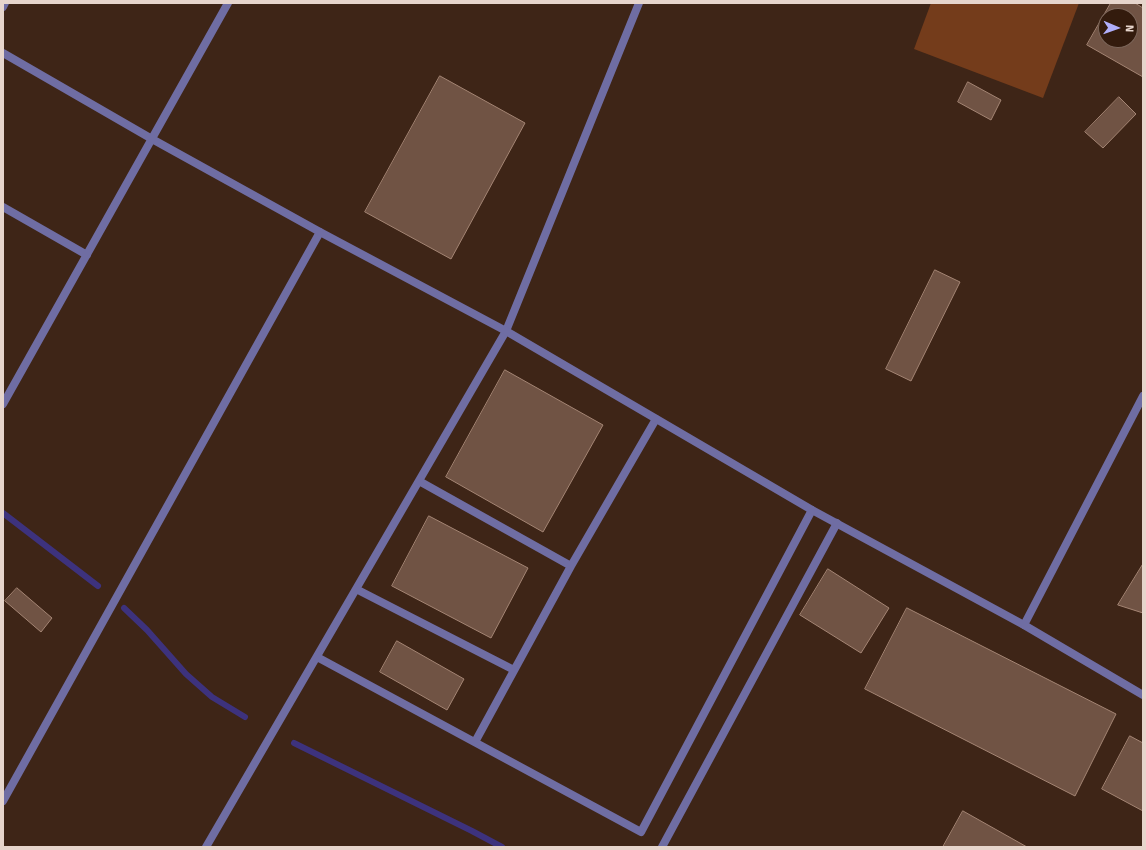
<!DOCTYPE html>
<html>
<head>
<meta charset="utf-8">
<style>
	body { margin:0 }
	#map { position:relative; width:1146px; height:850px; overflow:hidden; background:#3e2517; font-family:"Fira Sans",sans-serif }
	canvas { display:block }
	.frame { position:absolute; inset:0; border:4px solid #e6d5cc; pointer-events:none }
	.north { position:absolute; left:1098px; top:8px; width:40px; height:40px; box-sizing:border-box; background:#331b0d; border:1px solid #7b6559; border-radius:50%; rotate:92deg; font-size:11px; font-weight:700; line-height:16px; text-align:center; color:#e6d5cc }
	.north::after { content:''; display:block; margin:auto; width:14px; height:18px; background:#b0aefa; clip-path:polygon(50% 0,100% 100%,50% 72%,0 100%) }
</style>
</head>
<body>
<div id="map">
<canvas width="1146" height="850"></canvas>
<div class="frame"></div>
<div class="north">N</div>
</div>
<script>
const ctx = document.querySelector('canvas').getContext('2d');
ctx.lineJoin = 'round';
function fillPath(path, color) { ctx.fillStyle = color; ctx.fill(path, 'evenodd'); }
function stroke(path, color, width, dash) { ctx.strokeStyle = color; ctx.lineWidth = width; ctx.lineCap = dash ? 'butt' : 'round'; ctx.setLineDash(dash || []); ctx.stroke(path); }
const green = new Path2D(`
	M931 3H1079L1043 98 914 49Z`);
const stream = new Path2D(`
	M3 513 98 586
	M124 608 147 630 186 674 212 697 245 717
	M294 743 472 831 502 847`);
const building = new Path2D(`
	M1111 3H1135L1143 8V77L1087 45ZM1106 16H1130V40H1106Z
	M440 76 525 123 451 259 365 212Z
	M968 82 1001 100 991 120 958 102Z
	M1119 97 1136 114 1103 148 1085 132Z
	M935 270 960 282 911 381 886 369Z
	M505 370 603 425 543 532 446 477Z
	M429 516 528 568 491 638 392 586Z
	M1143 564V613L1118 605Z
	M828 569 889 608 861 653 800 615Z
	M17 588 52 618 41 632 5 601Z
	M907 608 1116 714 1075 796 865 689Z
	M397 641 464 679 447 710 380 672Z
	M1130 736 1143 743V811L1102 789Z
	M963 811 1027 847H943Z`);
const service = new Path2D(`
	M662 847 837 523`);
const minor = new Path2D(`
	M3 7 5 3
	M3 207 87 255
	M3 404 228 3
	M419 481 571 566
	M356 589 514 670
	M1024 625 1143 396
	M317 657 641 832 812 510
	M475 742 571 566 656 419
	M3 801 320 232
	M206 847 506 331 639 3`);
const tertiary = new Path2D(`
	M3 53 152 139 320 232 506 331 812 510 1024 625 1143 695`);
fillPath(green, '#743c1b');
stroke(stream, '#3d327d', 6);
fillPath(building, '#705344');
stroke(building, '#a48574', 1);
stroke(service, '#6f6da3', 8);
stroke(minor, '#6f6da3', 8);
stroke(tertiary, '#6f6da3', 8);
</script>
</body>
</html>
